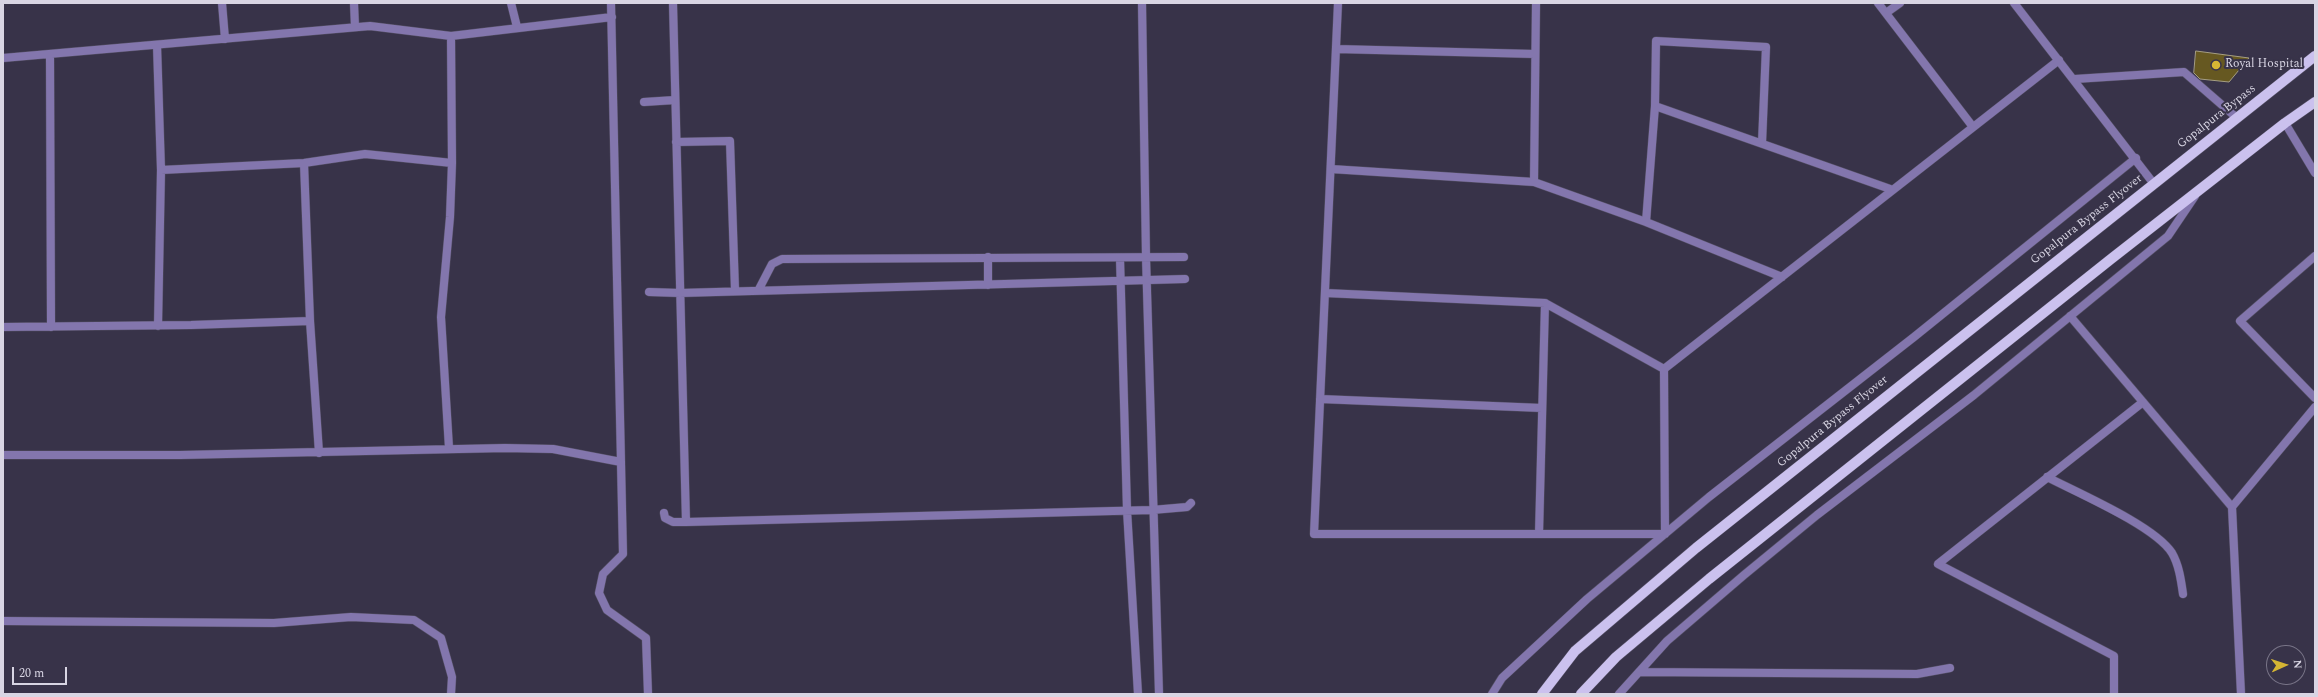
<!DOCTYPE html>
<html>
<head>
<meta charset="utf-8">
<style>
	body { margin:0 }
	#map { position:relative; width:2318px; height:697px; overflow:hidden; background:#383349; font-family:Spectral,serif }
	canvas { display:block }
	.frame { position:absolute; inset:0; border:4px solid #d8d5e3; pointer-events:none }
	.north { position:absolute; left:2266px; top:645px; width:40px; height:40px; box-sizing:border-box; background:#383349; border:1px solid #787487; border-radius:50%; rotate:87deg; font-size:11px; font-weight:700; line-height:16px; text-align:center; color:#d8d5e3 }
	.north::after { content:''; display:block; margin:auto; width:14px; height:18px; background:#d5b534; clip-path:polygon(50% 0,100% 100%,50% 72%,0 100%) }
	.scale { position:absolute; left:12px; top:667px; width:55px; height:18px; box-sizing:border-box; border:2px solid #d8d5e3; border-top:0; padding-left:5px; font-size:12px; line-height:14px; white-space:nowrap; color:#d8d5e3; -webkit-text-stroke:3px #383349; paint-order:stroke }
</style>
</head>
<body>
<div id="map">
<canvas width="2318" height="697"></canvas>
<div class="frame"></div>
<div class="north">N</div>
<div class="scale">20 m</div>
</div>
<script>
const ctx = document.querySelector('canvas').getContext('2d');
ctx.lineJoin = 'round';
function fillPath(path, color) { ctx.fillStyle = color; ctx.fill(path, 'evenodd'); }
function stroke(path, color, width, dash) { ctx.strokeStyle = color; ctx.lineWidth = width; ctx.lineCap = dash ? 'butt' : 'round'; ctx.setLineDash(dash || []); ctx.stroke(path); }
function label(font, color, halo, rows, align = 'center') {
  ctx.font = font + ' Spectral,serif'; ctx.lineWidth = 4; ctx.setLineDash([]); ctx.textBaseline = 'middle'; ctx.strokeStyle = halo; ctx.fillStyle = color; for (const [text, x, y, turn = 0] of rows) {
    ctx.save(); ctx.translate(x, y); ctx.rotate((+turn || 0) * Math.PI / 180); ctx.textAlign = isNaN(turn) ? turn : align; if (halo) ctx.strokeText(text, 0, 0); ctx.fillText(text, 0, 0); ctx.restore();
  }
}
const building = new Path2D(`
	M2196 51 2249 58 2229 82 2200 79 2194 73Z`);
const lane = new Path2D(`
	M673 3 686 522
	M1142 3 1146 257 1159 694
	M644 102 675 100
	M676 142 730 141 735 290
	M1120 258 1127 510 1138 694
	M988 285V257
	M759 289 772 264 782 259 1184 257
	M649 292 680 293 1185 279
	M664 513 665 518 673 522H686L1152 510 1187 507 1191 503`);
const street = new Path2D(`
	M222 3 225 39
	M354 3 355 27
	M511 3 517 27
	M611 3 623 554 603 574 599 593 607 610 646 638 648 694
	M1338 3 1314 534H1665L1664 369 2059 60
	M1878 3 1973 127
	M2014 3 2154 184
	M1886 13 1900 3
	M157 45 161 170 158 326
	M1336 49 1535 54
	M50 54 51 327
	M3 58 370 26 451 36 612 17
	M2075 79 2184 72 2237 118
	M1655 106 1656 41 1766 47 1762 143
	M2285 123 2315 173
	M304 163 310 321 319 453
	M1331 169 1534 182 1646 222
	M161 170 304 163 365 154 452 163
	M1534 182 1536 3
	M2315 256 2240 321 2315 398
	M1782 277 1646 222 1655 106 1893 190
	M1325 293 1545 303 1664 369
	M2070 316 2232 507 2241 694
	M3 327 191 325 310 321
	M1320 399 1542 408
	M449 448 441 317 450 217 452 163 451 36
	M3 455H180L505 448 553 449 621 462
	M2047 477C2078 493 2155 526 2172 553 2179 565 2181 580 2183 594
	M2232 507 2315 407
	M1539 534 1545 303
	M3 621 274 623 351 617 414 620 441 638 452 677 451 694
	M1639 672 1917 674 1950 668
	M1492 694 1502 678 1587 599 1709 497 1914 337 2136 158
	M1619 694 1667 641 1744 575 1817 515 1974 395 2168 236 2195 196
	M2114 694V656L1938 564 2143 402`);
const primary = new Path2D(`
	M1542 694 1575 651 1696 548 2315 56
	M1581 694 1616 657 1709 579 2111 259 2285 123 2315 102`);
const markers = [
	[2216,65,5,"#d5b534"]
];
const poiNames = [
	["Royal Hospital",2225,65]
];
const streetNames = [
	["Gopalpura Bypass",2217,117,-38],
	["Gopalpura Bypass Flyover",2087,220,-38],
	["Gopalpura Bypass Flyover",1833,422,-39]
];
fillPath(building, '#665821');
stroke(building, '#a59e83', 1);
stroke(lane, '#555065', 9);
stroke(street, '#555065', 9);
stroke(primary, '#555065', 11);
stroke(lane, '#8376ad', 8);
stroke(street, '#8376ad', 8);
stroke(primary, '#cbc1ee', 10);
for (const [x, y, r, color] of markers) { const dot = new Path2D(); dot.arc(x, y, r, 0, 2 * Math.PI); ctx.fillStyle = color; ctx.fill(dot); stroke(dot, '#383349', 1.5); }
label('12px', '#d8d5e3', '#383349', poiNames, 'left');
label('12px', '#d8d5e3', '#383349', streetNames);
</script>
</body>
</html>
